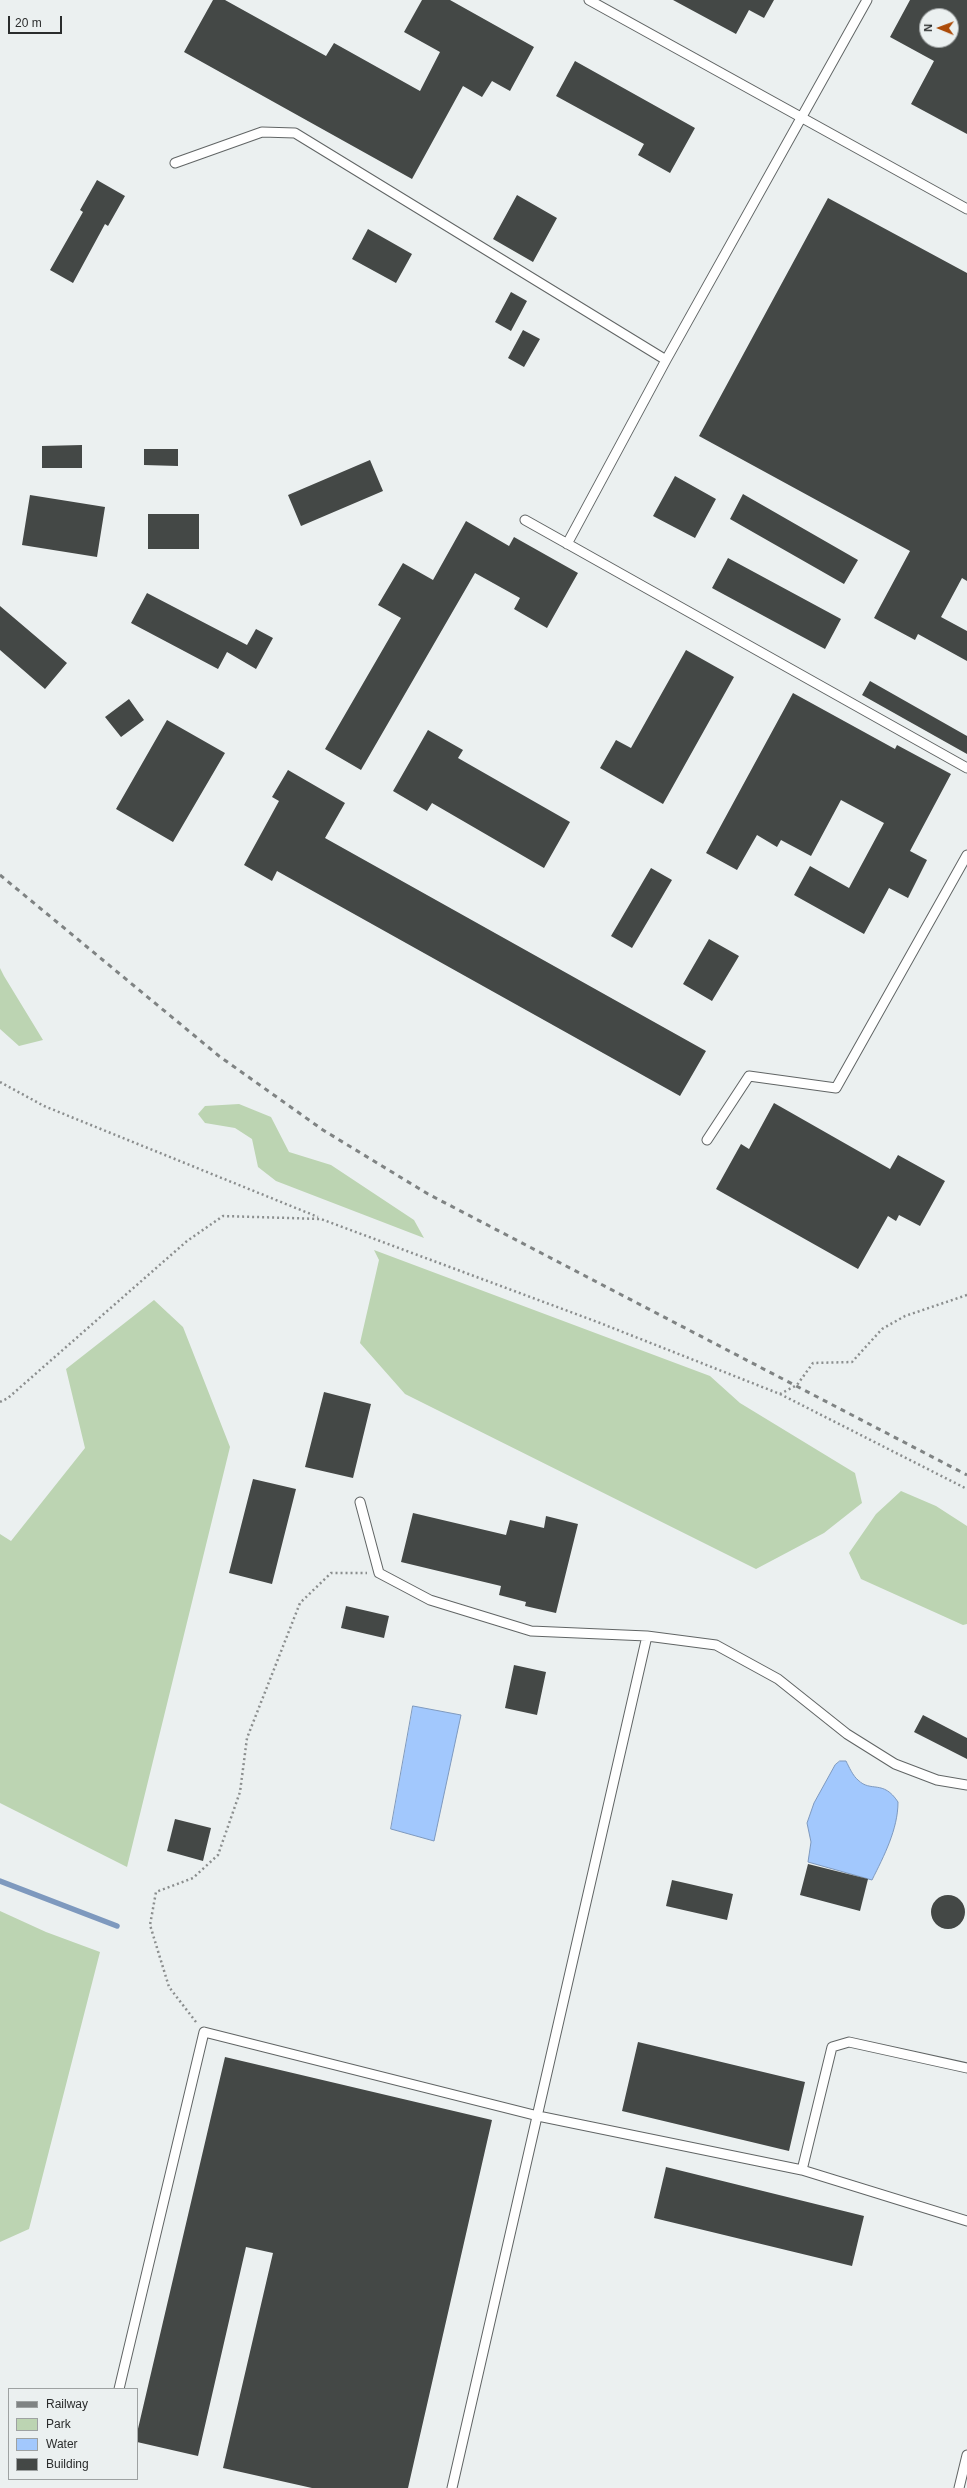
<!DOCTYPE html>
<html>
<head>
<meta charset="utf-8">
<style>
	body { margin:0 }
	#map { position:relative; width:967px; height:2488px; overflow:hidden; background:#ebf0f0; font-family:Helvetica,sans-serif }
	canvas { display:block }
	.legend { position:absolute; left:8px; top:2388px; width:130px; height:92px; box-sizing:border-box; background:#ebf0f0; border:1px solid #9ea2a2; margin:0; padding:5px 7px; list-style:none; font-size:12px; color:#2a2c2c }
	.legend li { display:flex; align-items:center; gap:8px; height:20px }
	.legend b { width:20px; border:1px solid #9ea2a2 }
	.north { position:absolute; left:919px; top:8px; width:40px; height:40px; box-sizing:border-box; background:#ebf0f0; border:1px solid #9ea2a2; border-radius:50%; rotate:271deg; font-size:11px; font-weight:700; line-height:16px; text-align:center; color:#2a2c2c }
	.north::after { content:''; display:block; margin:auto; width:14px; height:18px; background:#ac4b08; clip-path:polygon(50% 0,100% 100%,50% 72%,0 100%) }
	.scale { position:absolute; left:8px; top:16px; width:54px; height:18px; box-sizing:border-box; border:2px solid #2a2c2c; border-top:0; padding-left:5px; font-size:12px; line-height:14px; white-space:nowrap; color:#2a2c2c; -webkit-text-stroke:3px #ebf0f0; paint-order:stroke }
</style>
</head>
<body>
<div id="map">
<canvas width="967" height="2488"></canvas>
<ul class="legend">
<li><b style="height:5px;background:#7f8383"></b>Railway</li>
<li><b style="height:11px;background:#bcd4b2"></b>Park</li>
<li><b style="height:11px;background:#a2c8fd"></b>Water</li>
<li><b style="height:11px;background:#444846"></b>Building</li>
</ul>
<div class="north">N</div>
<div class="scale">20 m</div>
</div>
<script>
const ctx = document.querySelector('canvas').getContext('2d');
ctx.lineJoin = 'round';
function fillPath(path, color) { ctx.fillStyle = color; ctx.fill(path, 'evenodd'); }
function stroke(path, color, width, dash) { ctx.strokeStyle = color; ctx.lineWidth = width; ctx.lineCap = dash ? 'butt' : 'round'; ctx.setLineDash(dash || []); ctx.stroke(path); }
const green = new Path2D(`
	M0 968 4 976 43 1040 19 1046 0 1029Z
	M239 1104 271 1117 289 1152 331 1165 414 1220 424 1238 276 1181 258 1167 252 1139 235 1128 205 1123 198 1114 205 1106Z
	M374 1250 710 1376 740 1403 855 1473 862 1503 824 1533 756 1569 405 1394 360 1343 379 1260Z
	M154 1300 183 1327 230 1447 127 1867 0 1803V1534L11 1541 85 1448 66 1369Z
	M901 1491 936 1506 967 1526V1624L963 1625 861 1579 849 1553 876 1514Z
	M0 1911 46 1932 100 1952 29 2229 0 2242Z`);
const water = new Path2D(`
	M413 1706 461 1715 434 1841 391 1829Z
	M840 1761H846C849 1767 853 1776 858 1780 871 1793 883 1779 898 1802 898 1829 884 1856 872 1880L808 1862 811 1842 807 1823 814 1803 835 1765Z`);
const stream = new Path2D(`
	M0 1881 117 1926`);
const building = new Path2D(`
	M213 0H225L326 56 334 43 420 91 440 52 404 32 422 0H450L534 47 510 91 492 81 482 97 463 86 412 179 184 52Z
	M673 0H774L764 18 749 10 736 34Z
	M910 0H967V134L911 104 934 61 890 37ZM927 16H951V40H927Z
	M575 61 695 128 670 173 638 155 644 144 556 96Z
	M97 180 125 196 108 226 105 224 73 283 50 270 83 212 80 210Z
	M517 195 557 218 533 262 493 239Z
	M828 198 967 273V581L962 578 941 617 967 631V661L918 634 915 640 874 618 910 551 699 436Z
	M368 229 412 254 396 283 352 259Z
	M511 292 527 301 511 331 495 322Z
	M523 330 540 339 524 367 508 358Z
	M82 445V468H42V446Z
	M144 449H178V466L144 465Z
	M370 460 383 491 301 526 288 495Z
	M675 476 716 499 695 538 653 516Z
	M743 494 858 560 844 584 730 519Z
	M30 495 105 507 97 557 22 545Z
	M148 514H199V549H148Z
	M466 521 509 546 514 537 578 573 547 628 514 609 520 598 475 573 361 770 325 749 401 618 378 605 403 563 433 580Z
	M728 558 841 619 825 649 712 588Z
	M147 593 247 645 256 629 273 638 256 669 227 652 218 669 131 623Z
	M0 606 67 663 45 689 0 650Z
	M686 650 734 677 663 804 600 768 616 740 631 748Z
	M870 681 967 736V754L862 695Z
	M793 693 895 749 897 745 951 774 910 851 927 860 908 898 889 888 864 934 794 895 810 866 849 888 884 823 841 800 811 856 781 840 777 847 757 835 737 870 706 853Z
	M129 699 144 720 121 737 105 717Z
	M167 720 225 753 173 842 116 809Z
	M428 730 463 750 458 758 570 822 544 868 432 803 427 811 393 791Z
	M288 770 345 803 325 838 706 1051 680 1096 277 871 272 881 244 865 279 801 272 797Z
	M651 868 672 880 632 948 611 936Z
	M709 939 739 956 712 1001 683 984Z
	M774 1103 890 1169 898 1155 945 1181 920 1226 899 1215 896 1221 888 1216 858 1269 716 1189 741 1144 749 1149Z
	M324 1392 371 1404 353 1478 305 1467Z
	M253 1479 296 1489 272 1584 229 1573Z
	M413 1513 506 1535 510 1520 544 1528 546 1516 578 1524 556 1613 525 1606 526 1602 499 1595 501 1586 401 1562Z
	M346 1606 389 1616 384 1638 341 1628Z
	M514 1665 546 1672 537 1715 505 1708Z
	M923 1715 967 1738V1759L914 1732Z
	M175 1819 211 1828 203 1861 167 1851Z
	M808 1864 868 1879 860 1911 800 1895Z
	M672 1880 733 1894 727 1920 666 1906Z
	M931 1912a17 17 0 1 1 34 0a17 17 0 1 1-34 0Z
	M638 2042 805 2082 789 2151 622 2111Z
	M225 2057 492 2120 408 2488H312L223 2468 273 2253 246 2247 198 2456 137 2442V2433Z
	M666 2167 864 2216 852 2266 654 2218Z`);
const path = new Path2D(`
	M0 1082 44 1106 318 1217
	M780 1394 967 1489
	M0 1402 8 1398 187 1241 223 1216 321 1219 600 1323 780 1394 797 1385 813 1363 852 1362 882 1329 905 1316 967 1295
	M196 2022 169 1987 150 1925 156 1892 193 1878 218 1855 240 1792 247 1738 300 1603 331 1573H367`);
const lane = new Path2D(`
	M589 0 967 209
	M175 163 262 132 295 133 666 360
	M525 520 967 768
	M567 544 666 360 867 0
	M707 1140 749 1076 836 1088 967 855
	M360 1502 379 1573 430 1600 531 1631 647 1636
	M802 2170 832 2047 849 2042 967 2068
	M119 2389 204 2032 538 2116 802 2170 967 2221
	M452 2488 647 1636 716 1645 778 1679 847 1734 895 1764 937 1780 967 1785
	M959 2488 967 2455`);
const rail = new Path2D(`
	M0 875 219 1056 323 1130 428 1194 967 1475`);
fillPath(green, '#bcd4b2');
fillPath(water, '#a2c8fd');
stroke(water, '#7e99be', 1);
stroke(stream, '#7e99be', 5.5);
fillPath(building, '#444846');
stroke(lane, '#616565', 11);
stroke(path, '#8b8e8e', 2.5, [2, 3]);
stroke(lane, '#fff', 9);
stroke(rail, '#7f8383', 3, [5, 5]);
</script>
</body>
</html>
